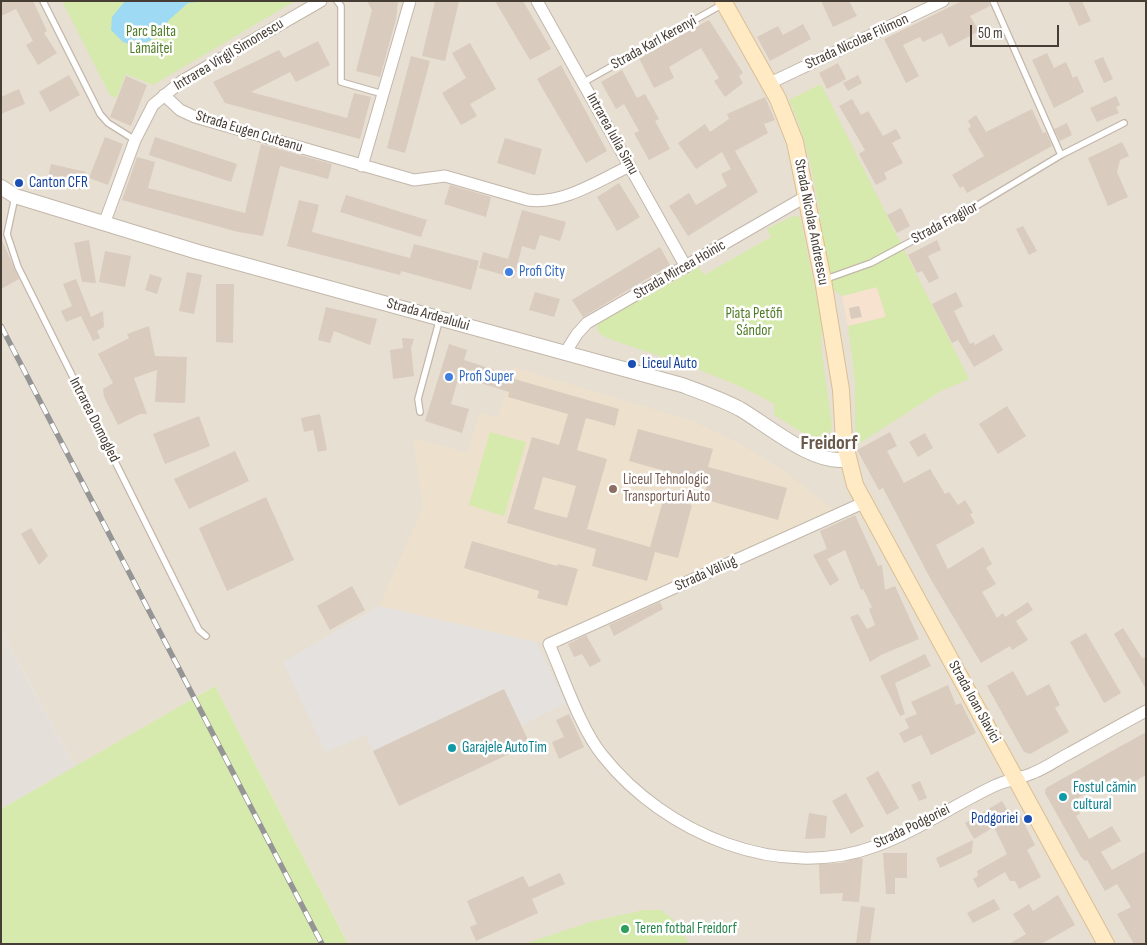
<!DOCTYPE html>
<html>
<head>
<meta charset="utf-8">
<style>
	body { margin:0 }
	#map { position:relative; width:1147px; height:945px; overflow:hidden; background:#f3eee5; font-family:"Sofia Sans Condensed",sans-serif }
	canvas { display:block }
	.frame { position:absolute; inset:0; border:2px solid #463d34; pointer-events:none }
	.scale { position:absolute; left:970px; top:25px; width:89px; height:22px; box-sizing:border-box; border:2px solid #463d34; border-top:0; padding-left:6px; font-size:15px; line-height:18px; white-space:nowrap; color:#463d34; -webkit-text-stroke:4px #fff; paint-order:stroke }
</style>
</head>
<body>
<div id="map">
<canvas width="1147" height="945"></canvas>
<div class="frame"></div>
<div class="scale">50 m</div>
</div>
<script>
const ctx = document.querySelector('canvas').getContext('2d');
ctx.lineJoin = 'round';
function fillPath(path, color) { ctx.fillStyle = color; ctx.fill(path, 'evenodd'); }
function stroke(path, color, width, dash) { ctx.strokeStyle = color; ctx.lineWidth = width; ctx.lineCap = dash ? 'butt' : 'round'; ctx.setLineDash(dash || []); ctx.stroke(path); }
function label(font, color, halo, rows, align = 'center') {
  ctx.font = font + ' "Sofia Sans Condensed",sans-serif'; ctx.lineWidth = 5; ctx.setLineDash([]); ctx.textBaseline = 'middle'; ctx.strokeStyle = halo; ctx.fillStyle = color; for (const [text, x, y, turn = 0] of rows) {
    ctx.save(); ctx.translate(x, y); ctx.rotate((+turn || 0) * Math.PI / 180); ctx.textAlign = isNaN(turn) ? turn : align; if (halo) ctx.strokeText(text, 0, 0); ctx.fillText(text, 0, 0); ctx.restore();
  }
}
const residential = new Path2D(`
	M1 1H1146V944H348L215 686 75 767 1 630Z`);
const commercial = new Path2D(`
	M877 287 886 317 848 326 842 296Z`);
const industrial = new Path2D(`
	M1 630 75 767 1 809Z`);
const education = new Path2D(`
	M513 367 692 421 739 443 783 470 834 510 552 637 536 642 379 606 423 507 413 438 467 453 480 413 498 418Z`);
const green = new Path2D(`
	M62 1H295L153 85 126 74 116 98 110 95Z
	M821 84 969 379 941 391 855 446V381L848 326 886 317 877 287 842 296 831 288C820 225 816 158 789 100Z
	M793 216 800 217 822 324 821 346 832 426 831 431C816 447 792 425 777 417L774 415V404C723 374 661 358 605 337L598 332 597 324 699 267 704 275 771 237 767 229Z
	M490 432 526 442 504 516 469 505Z
	M215 686 348 944H1V809Z
	M644 910H661L675 921 689 944H524L590 922Z`);
const parking = new Path2D(`
	M379 606 536 642 566 703 521 726 504 689 373 751 366 735 325 752 283 662Z`);
const water = new Path2D(`
	M125 1H207L188 3 169 20 158 36 138 47 123 42 111 30 112 17Z`);
const building = new Path2D(`
	M1 1H33L47 31 44 33 57 53 38 65 26 45 33 41 16 9 1 16Z
	M367 1H398L396 19 380 77 356 71 372 10Z
	M435 1H459L445 61 422 56Z
	M495 1H523L551 49 530 60Z
	M821 1H849L857 16 833 27Z
	M962 1H988L990 6 970 16 979 31 949 47 942 33 923 42 920 37 903 45 919 76 906 83 884 39Z
	M1068 1H1082L1091 21 1079 26Z
	M709 20 743 73 739 76 743 83 725 97 714 81 719 78 701 48 669 67 674 78 654 88 639 58Z
	M803 24 811 39 770 61 757 37 778 26 783 35Z
	M318 41 330 65 296 82 290 72 251 92 347 118 354 93 371 97 360 139 225 103 213 82 279 50 284 58Z
	M470 43 496 89 470 104 477 116 461 125 442 93 466 78 452 53Z
	M1047 53 1054 68 1066 62 1073 78 1077 76 1084 92 1054 108 1032 60Z
	M411 56 430 61 405 153 387 148Z
	M1103 57 1113 79 1104 83 1094 61Z
	M838 63 846 79 827 89 819 73Z
	M561 65 607 151 586 163 537 79Z
	M622 70 637 98 645 94 659 119 655 121 670 149 649 160 634 133 639 131 624 104 616 109 601 82Z
	M69 75 80 95 50 112 39 92Z
	M858 75 862 83 848 91 843 83Z
	M126 76 147 85 131 126 110 117Z
	M19 89 25 104 1 114V97Z
	M1116 96 1120 105 1116 107 1119 113 1097 122 1090 108Z
	M765 97 775 120 764 124 768 133 735 151 758 192 688 236 669 206 689 193 696 205 727 186 721 174 731 169 722 152 696 169 678 143 705 124 710 132 729 119 727 114Z
	M852 99 861 115 868 111 883 136 896 129 901 138 892 143 903 163 884 173 887 179 876 185 859 154 865 150 839 106Z
	M1032 109 1043 133 1046 132 1052 146 967 193 963 186 960 188 952 175 984 156 968 129 971 126 968 121 976 115 986 132Z
	M1067 123 1072 135 1060 141 1054 129Z
	M105 137 123 144 108 185 89 178Z
	M155 137 237 164 231 182 149 155Z
	M505 138 542 149 535 175 497 163Z
	M1122 142 1129 156 1120 160 1117 172 1128 197 1108 206 1088 158Z
	M261 144 332 164 328 179 280 166 263 236 238 232 122 200 137 157 155 162 148 188 245 213Z
	M51 164 86 172 81 190 47 182Z
	M619 183 640 217 617 231 597 197Z
	M450 185 491 197 486 217 444 204Z
	M346 195 427 220 421 237 340 212Z
	M299 200 319 205 312 232 410 258 414 244 479 261 471 290 401 271 400 275 287 246Z
	M901 208 910 226 897 233 887 215Z
	M522 210 566 222 560 241 540 235 535 250 522 246 514 278 479 268 483 252 508 259Z
	M1023 226 1037 251 1029 255 1016 229Z
	M1 238 19 279 1 289Z
	M89 240 96 283 82 282 74 243Z
	M937 240 941 250 928 256 939 278 929 283 922 271 917 273 908 255Z
	M660 247 670 265 583 317 572 300Z
	M105 251 131 256 125 287 99 282Z
	M187 272 202 275 194 314 179 311Z
	M150 274 162 278 157 294 145 290Z
	M76 279 91 317 103 311 104 327 97 331 100 338 93 341 81 316 66 322 61 311 72 306 63 284Z
	M216 284H234L233 343 216 342Z
	M535 292 560 299 554 317 529 310Z
	M956 292 963 306 954 311 970 344 974 342 975 345 994 334 1003 350 974 367 958 340 952 343 932 304Z
	M859 306 862 317 851 319 849 308Z
	M326 307 377 319 370 345 334 331 330 343 318 340Z
	M149 326 155 356 187 357 185 403 155 402 157 370 134 378 147 414H140L118 425 104 397 103 389 113 383 98 354 129 338 127 334Z
	M402 338 414 339 411 348 414 376 393 379 390 350 403 348Z
	M449 344 467 350 464 360 504 373V376L619 409 615 426 586 418 577 450 607 459 587 529 650 547 664 497 692 505 678 558 655 552 647 581 592 566 596 549 507 523 532 437 559 445 568 414 508 397 509 392 459 376 451 404 469 409 462 433 425 421ZM543 477 576 486 567 518 534 509Z
	M1007 406 1026 436 998 454 979 424Z
	M320 414 327 450 318 452 313 430 304 432 301 418Z
	M199 416 210 446 165 464 153 434Z
	M638 429 713 449 708 467 787 488 778 520 703 499 708 483 629 461Z
	M890 432 897 446 887 451 904 483 930 469 945 494 949 492 958 505 965 500 973 513 970 514 975 523 936 545 948 569 983 547 992 564 986 568 996 584 982 592 997 618 1003 613 1005 617 1028 602 1033 610 1016 621 1028 640 1012 650 1010 646 981 663 930 578 883 488 879 490 857 450Z
	M925 433 933 448 918 457 909 442Z
	M235 451 249 481 189 509 174 479Z
	M266 497 294 560 227 591 199 528Z
	M855 515 878 566 882 565 885 590 895 586 919 639 881 655 870 662 850 617 858 614 867 629 875 625 869 609 872 607 863 589 861 590 845 550 827 559 839 580 830 586 813 555 827 549 820 531Z
	M31 528 48 556 39 565 21 534Z
	M472 541 557 566 558 564 578 569 567 606 537 598 539 591 464 568Z
	M352 586 365 610 330 630 317 606Z
	M660 602 663 609 614 636 609 625Z
	M1123 628 1142 658 1146 657V689L1114 634Z
	M1086 633 1121 693 1104 703 1070 642Z
	M586 635 601 661 590 667 582 654 574 657 568 644Z
	M925 654 931 666 895 683 905 714 900 716 880 676Z
	M1013 671 1027 696 1049 684 1060 705 1055 708 1069 732 1030 754 1024 752 987 686Z
	M948 685 956 705 961 703 976 733 931 755 921 735 904 743 899 733 909 728 905 719 917 714 911 702Z
	M504 689 530 744 399 806 373 751Z
	M569 714 584 747 559 759 552 742 564 737 556 720Z
	M1146 732V775L1122 789 1115 777 1073 801 1080 814 1076 816 1089 839 1112 826 1121 841 1101 852 1112 870 1146 851V944H1134L1117 914 1131 907 1117 884 1105 891 1087 860 1085 861 1081 857 1045 793 1046 788Z
	M878 771 899 808 887 815 866 778Z
	M920 781 927 798 919 801 911 785Z
	M846 793 864 826 851 834 832 801Z
	M1002 801 1012 818 1020 815 1035 845 1027 850 1041 877 1019 889 1015 881H1010L1005 872 978 888 973 879 978 876 977 871 1007 854 994 827 974 839 965 823Z
	M809 813 827 816 825 838 805 839Z
	M973 840 972 853 940 868 936 858Z
	M883 853H907V878H895V894H886Z
	M859 858 863 859 859 902 842 901 843 893 820 894 819 864 840 863Z
	M560 873 565 884 532 899 538 913 476 941 470 927 477 924 467 901 523 876 529 887Z
	M1058 895 1075 925 1041 944H1009L1026 934 1013 914 1029 904 1033 911Z
	M994 899 1000 909 973 923 967 913Z
	M861 906 875 908 870 944H856Z`);
const service = new Path2D(`
	M43 1 100 114 108 123 135 140
	M337 1 341 6V82L383 94
	M993 1 1061 155
	M584 82 723 4
	M15 197 7 234 18 267 199 630 206 636
	M826 279 871 263 968 211 1061 155 1124 123
	M420 412 418 399 440 318`);
const minor = new Path2D(`
	M537 1 686 267
	M770 83 943 1
	M164 95 180 110 195 117 414 180 445 176 528 200C563 205 599 180 630 166
	M362 166 410 1
	M104 224 135 140 153 105 182 81 321 1
	M565 353 577 334 587 323 805 197
	M863 503 549 644C564 678 580 728 603 756 665 834 780 882 876 846 915 832 956 804 994 786 1007 780 1021 778 1033 773 1046 768 1058 759 1070 753 1095 739 1120 725 1146 711`);
const tertiary = new Path2D(`
	M1 187 15 196 198 252 682 385C701 392 721 399 740 409 766 424 816 467 847 459`);
const secondary = new Path2D(`
	M723 1 778 99 795 142 823 280 841 390 844 441 855 485 1106 944`);
const rail = new Path2D(`
	M1 326 322 944`);
const markers = [
	[19,183,5,"#1a4fb4"],
	[509,272,5,"#3f7fe0"],
	[632,364,5,"#1a4fb4"],
	[449,377,5,"#3f7fe0"],
	[613,489,5,"#8d6e63"],
	[452,748,5,"#0f9aa8"],
	[1063,797,5,"#0f9aa8"],
	[1028,819,5,"#1a4fb4"],
	[625,929,5,"#2e9e5b"]
];
const parkNames = [
	["Parc Balta",151,32],
	["Lămâiței",151,49],
	["Piața Petőfi",754,314],
	["Sándor",754,331]
];
const streetNames = [
	["Strada Nicolae Filimon",857,42,-25],
	["Strada Karl Kerenyi",654,43,-29],
	["Intrarea Virgil Simonescu",229,55,-31],
	["Strada Eugen Cuteanu",249,132,17],
	["Intrarea Iulia Simu",612,134,61],
	["Strada Nicolae Andreescu",811,222,79],
	["Strada Fragilor",945,223,-28],
	["Strada Mircea Hoinic",680,270,-30],
	["Strada Ardealului",428,315,16],
	["Intrarea Domogled",94,420,63],
	["Strada Văliug",706,574,-24],
	["Strada Ioan Slavici",974,702,61],
	["Strada Podgoriei",912,827,-26]
];
const transitNames = [
	["Canton CFR",29,183],
	["Liceul Auto",642,364],
	["Podgoriei",1018,819,"right"]
];
const shopNames = [
	["Profi City",519,272],
	["Profi Super",459,377]
];
const educationNames = [
	["Liceul Tehnologic",623,480],
	["Transporturi Auto",623,497]
];
const cultureNames = [
	["Garajele AutoTim",462,748],
	["Fostul cămin",1073,788],
	["cultural",1073,805]
];
const leisureNames = [
	["Teren fotbal Freidorf",635,929]
];
const districtNames = [
	["Freidorf",829,444]
];
fillPath(residential, '#e8dfd3');
fillPath(commercial, '#f7e1cf');
fillPath(industrial, '#e5dfda');
fillPath(education, '#ede1ce');
fillPath(green, '#d5eaac');
fillPath(parking, '#e4e1de');
fillPath(water, '#9edaf4');
fillPath(building, '#d9cbbd');
stroke(service, '#c2b7aa', 8);
stroke(minor, '#c2b7aa', 13);
stroke(tertiary, '#c2b7aa', 16);
stroke(secondary, '#d9bf95', 18);
stroke(service, '#fff', 5.5);
stroke(minor, '#fff', 11);
stroke(tertiary, '#fff', 14);
stroke(secondary, '#ffeac4', 16);
stroke(rail, '#959595', 5.5);
stroke(rail, '#fff', 4, [11]);
for (const [x, y, r, color] of markers) { const dot = new Path2D(); dot.arc(x, y, r, 0, 2 * Math.PI); ctx.fillStyle = color; ctx.fill(dot); stroke(dot, '#fff', 2); }
label('15px', '#4f7b25', '#fff', parkNames);
label('15px', '#463d34', '#fff', streetNames);
label('15px', '#164399', '#fff', transitNames, 'left');
label('15px', '#366cbe', '#fff', shopNames, 'left');
label('15px', '#785e54', '#fff', educationNames, 'left');
label('15px', '#0d838f', '#fff', cultureNames, 'left');
label('15px', '#27864d', '#fff', leisureNames, 'left');
label('bold 20px', '#6a5a4b', '#fff', districtNames);
</script>
</body>
</html>
